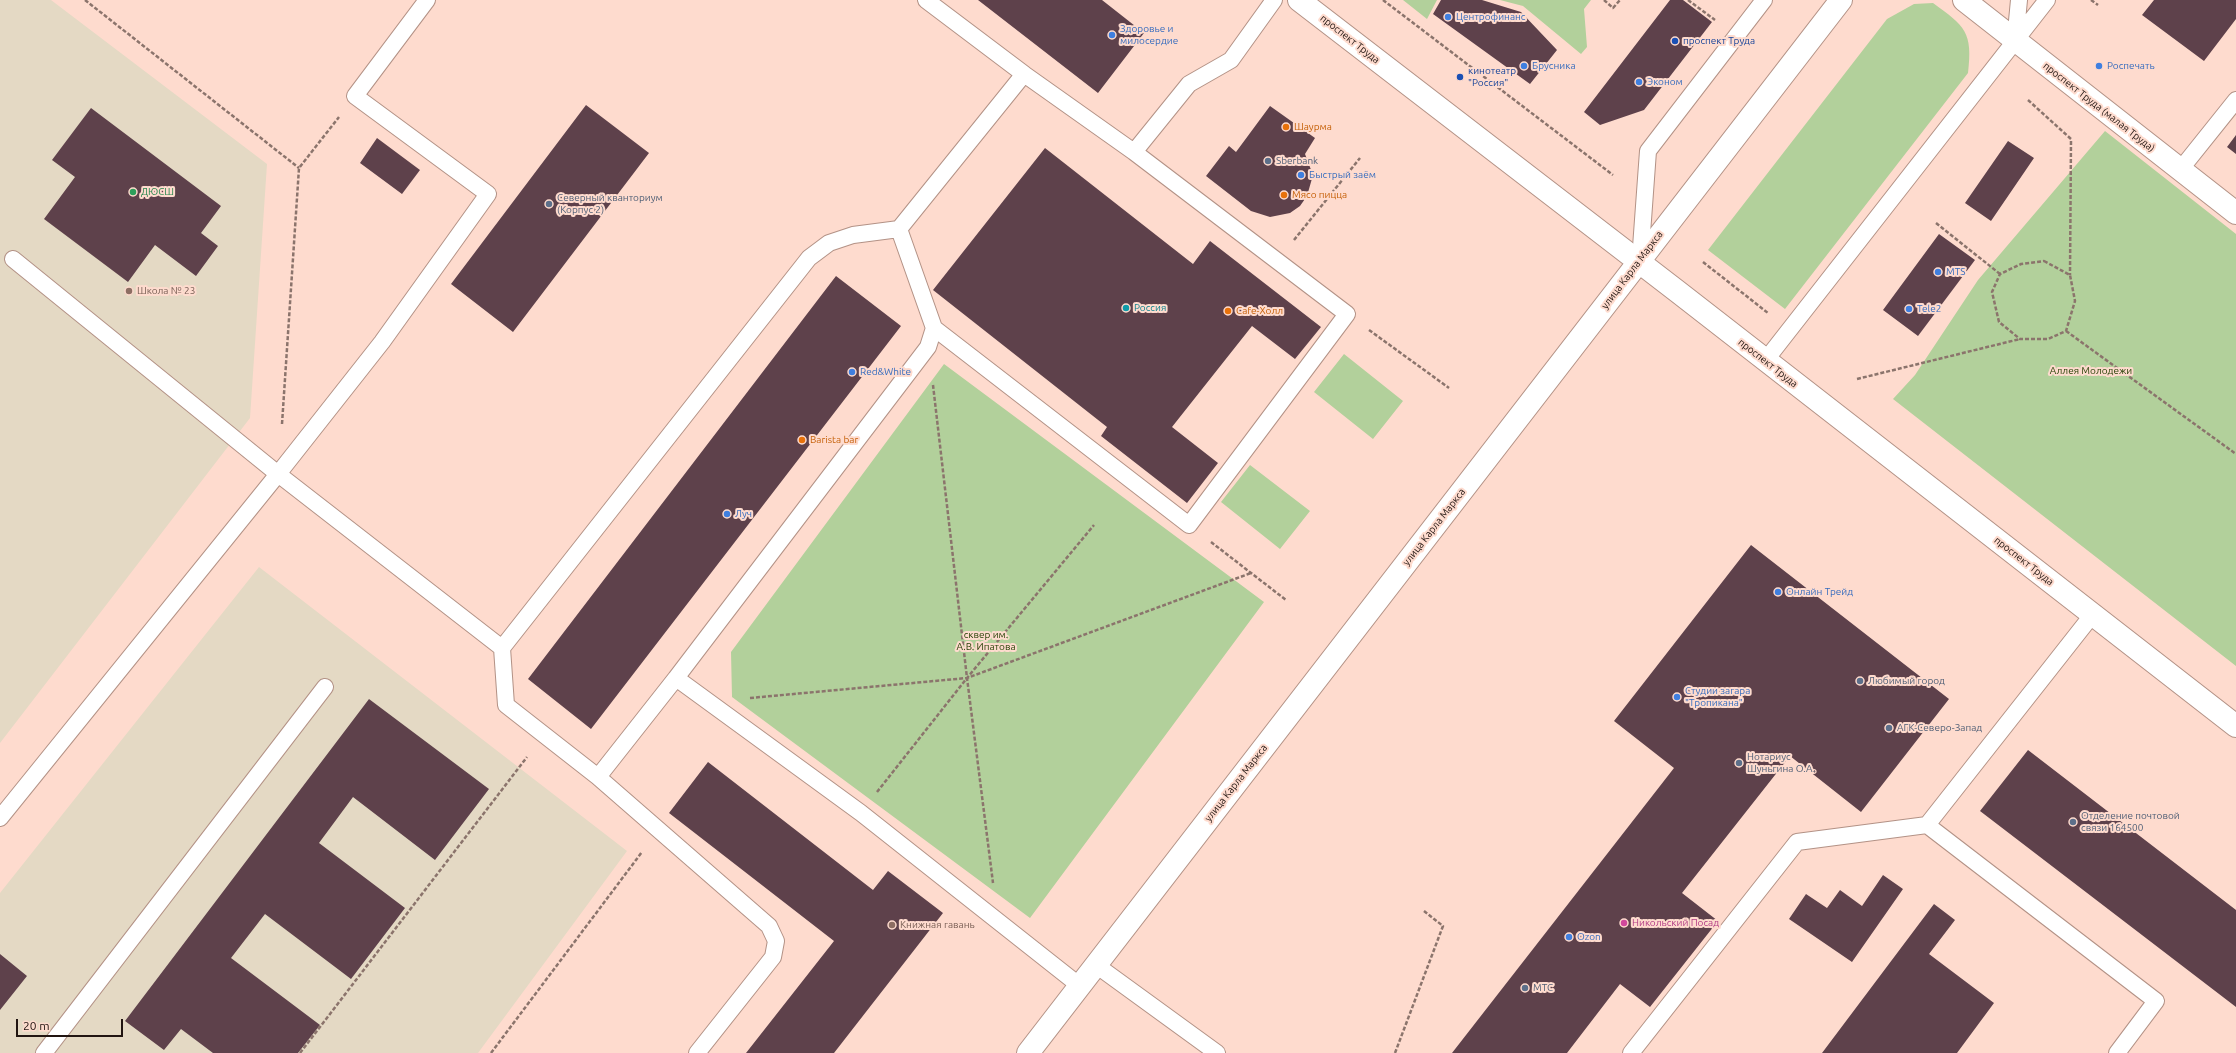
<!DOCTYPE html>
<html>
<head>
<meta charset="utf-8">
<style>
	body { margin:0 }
	#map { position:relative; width:2236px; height:1053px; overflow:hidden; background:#fedbce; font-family:Ubuntu,sans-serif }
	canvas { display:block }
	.scale { position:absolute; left:16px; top:1019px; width:107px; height:18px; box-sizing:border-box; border:2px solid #211511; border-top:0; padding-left:5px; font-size:12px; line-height:14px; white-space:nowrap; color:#211511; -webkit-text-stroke:3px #fedbce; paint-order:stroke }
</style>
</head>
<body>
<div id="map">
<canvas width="2236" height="1053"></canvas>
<div class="scale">20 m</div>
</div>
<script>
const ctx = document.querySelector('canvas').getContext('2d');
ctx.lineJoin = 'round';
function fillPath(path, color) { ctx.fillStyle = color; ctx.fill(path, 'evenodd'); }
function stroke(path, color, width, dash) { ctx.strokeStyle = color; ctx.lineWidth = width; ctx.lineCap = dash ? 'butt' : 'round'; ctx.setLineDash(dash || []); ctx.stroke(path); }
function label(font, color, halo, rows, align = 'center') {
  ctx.font = font + ' Ubuntu,sans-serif'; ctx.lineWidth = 4; ctx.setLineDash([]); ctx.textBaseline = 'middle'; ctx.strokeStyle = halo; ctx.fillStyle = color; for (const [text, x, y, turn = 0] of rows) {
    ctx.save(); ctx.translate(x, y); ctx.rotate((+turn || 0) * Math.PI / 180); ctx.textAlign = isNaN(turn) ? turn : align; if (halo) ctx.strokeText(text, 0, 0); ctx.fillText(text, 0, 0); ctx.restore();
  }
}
const education = new Path2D(`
	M0 0H51L267 164 250 418 0 743Z
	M259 567 627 851 478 1053H0V893Z`);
const green = new Path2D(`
	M1403 0H1437L1427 19Z
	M1500 0H1591L1584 9 1587 47 1581 54 1523 6Z
	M1933 3C1965 26 1973 32 1968 73L1785 309 1708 250 1887 19 1914 4Z
	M2105 131 2236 234V666L1893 399 1915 375 1978 280Z
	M1344 354 1403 401 1373 439 1314 392Z
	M944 364 1264 602 1030 918 732 697 731 652Z
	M1250 465 1310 511 1280 549 1221 502Z`);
const building = new Path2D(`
	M978 0H1102L1144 33 1098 93Z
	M1441 0H1482L1521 12 1557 50 1530 84 1433 14Z
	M1670 0H1683L1712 22 1644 110 1600 125 1584 112Z
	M2154 0H2236V19L2204 61 2142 15Z
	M586 105 649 153 513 332 451 284Z
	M1270 106 1315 138 1305 154 1313 175 1307 196 1300 206 1290 213 1270 217 1251 211 1206 176 1229 146 1236 152Z
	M91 108 221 206 201 233 218 246 196 276 155 245 128 282 44 219 75 177 52 160Z
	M2236 135V154L2227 147Z
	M377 138 420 170 402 194 360 163Z
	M2008 141 2034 158 1991 221 1965 203Z
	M1045 148 1193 264 1210 241 1321 327 1295 359 1252 326 1172 427 1218 463 1187 503 1101 436 1107 427 933 290Z
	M1939 234 1975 260 1918 336 1883 310Z
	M836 276 901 326 591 729 528 679Z
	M1751 545 1949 699 1861 812 1790 756 1682 893 1718 921 1650 1007 1620 984 1567 1053H1452L1674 768 1614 721Z
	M369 699 489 789 435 860 353 797 319 843 405 908 351 979 265 914 231 958 320 1025 298 1053H213L181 1029 164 1050 125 1021Z
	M2028 750 2236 910V1007L1980 811Z
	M708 762 873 890 888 871 943 913 834 1053H746L834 941 669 813Z
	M1883 875 1903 889 1852 962 1789 919 1806 894 1827 908 1840 890 1862 906Z
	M1934 904 1955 920 1929 954 1994 1003 1957 1053H1822Z
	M0 954 27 976 0 1010Z`);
const path = new Path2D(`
	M85 0 299 168
	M1383 0 1613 175
	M1604 0 1613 8 1620 0
	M1688 0 1715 20
	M2091 0 2098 5
	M2028 100 2071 139 2070 275
	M1936 223 2000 274
	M1294 240 1360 158
	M2044 261 2070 275 2075 301 2066 331 2048 339H2020L1999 322 1992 292 2000 274 2021 264Z
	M1703 262 1768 313
	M1369 330 1449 388
	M2066 331 2236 454
	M1857 379 2020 339
	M933 385 967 678 993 883
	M282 424 299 168 339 117
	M1211 542 1286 600
	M750 698 967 678 1251 573
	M877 792 967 678 1094 525
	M300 1053 527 757
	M491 1053 642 852
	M1395 1053 1443 926 1424 911`);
const lane = new Path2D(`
	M926 0 1024 74
	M2015 42 2019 0
	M1134 152 1189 84 1231 60 1274 0
	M2180 170 2236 100
	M13 259 278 474 382 342 488 194 355 96 427 0
	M1640 261 1648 151 1764 0
	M934 328 1189 525 1347 314 1134 152 1024 74 899 229 934 328 928 347 676 678 861 813 1080 986
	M1765 361 2047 0
	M502 648 809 258 829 243 853 235 899 229
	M598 777 769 926 776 941 773 957 697 1053
	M0 818 278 474 502 648 506 705 598 777 676 678
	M1927 825 2156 1001 2117 1053
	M1096 965 1217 1053
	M44 1053 325 687
	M1631 1053 1797 842 1927 825 2093 614`);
const street = new Path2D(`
	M1964 0 2236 213`);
const secondary = new Path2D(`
	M1299 0C1613 240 1924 483 2236 726
	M1028 1053 1841 0`);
const markers = [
	[1448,17,4,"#3f7fe0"],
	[1112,35,4,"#3f7fe0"],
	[1675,41,4,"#1a4fb4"],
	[1524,66,4,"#3f7fe0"],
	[2099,66,4,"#3f7fe0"],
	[1460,77,4,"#1a4fb4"],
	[1639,82,4,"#3f7fe0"],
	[1286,127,4,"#e8710a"],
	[1268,161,4,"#5c6f8a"],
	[1301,175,4,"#3f7fe0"],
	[133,192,4,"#2e9e5b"],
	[1284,195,4,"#e8710a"],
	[549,204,4,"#5c6f8a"],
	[1938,272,4,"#3f7fe0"],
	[129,291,4,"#8d6e63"],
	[1126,308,4,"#0f9aa8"],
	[1909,309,4,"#3f7fe0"],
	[1228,311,4,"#e8710a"],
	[852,372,4,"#3f7fe0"],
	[802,440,4,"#e8710a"],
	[727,514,4,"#3f7fe0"],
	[1778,592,4,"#3f7fe0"],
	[1860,681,4,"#5c6f8a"],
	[1677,697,4,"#3f7fe0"],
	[1889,728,4,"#5c6f8a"],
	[1739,763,4,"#5c6f8a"],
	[2073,822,4,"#5c6f8a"],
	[1624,923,4,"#d1479c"],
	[892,925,4,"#8d6e63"],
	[1569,937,4,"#3f7fe0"],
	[1525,988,4,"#5c6f8a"]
];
const shopNames = [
	["Центрофинанс",1456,17],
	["Здоровье и",1120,29],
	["милосердие",1120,41],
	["Брусника",1532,66],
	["Роспечать",2107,66],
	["Эконом",1647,82],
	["Быстрый заём",1309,175],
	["MTS",1946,272],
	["Tele2",1917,309],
	["Red&White",860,372],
	["Луч",735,514],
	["Онлайн Трейд",1786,592],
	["Студии загара",1685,691],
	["\"Тропикана\"",1685,703],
	["Ozon",1577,937]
];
const streetNames = [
	["проспект Труда",1350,39,38],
	["проспект Труда (малая Труда)",2099,107,38],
	["улица Карла Маркса",1632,270,-53],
	["проспект Труда",1768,363,38],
	["улица Карла Маркса",1434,527,-52],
	["проспект Труда",2024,561,38],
	["улица Карла Маркса",1236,783,-52]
];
const transitNames = [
	["проспект Труда",1683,41],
	["кинотеатр",1468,71],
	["\"Россия\"",1468,83]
];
const foodNames = [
	["Шаурма",1294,127],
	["Мясо пицца",1292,195],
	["Cafe-Холл",1236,311],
	["Barista bar",810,440]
];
const serviceNames = [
	["Sberbank",1276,161],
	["Северный кванториум",557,198],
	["(Корпус 2)",557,210],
	["Любимый город",1868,681],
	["АГК-Северо-Запад",1897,728],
	["Нотариус",1747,757],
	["Шуньгина О.А.",1747,769],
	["Отделение почтовой",2081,816],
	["связи 164500",2081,828],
	["МТС",1533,988]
];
const leisureNames = [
	["ДЮСШ",141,192]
];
const educationNames = [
	["Школа № 23",137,291],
	["Книжная гавань",900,925]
];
const cultureNames = [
	["Россия",1134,308]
];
const parkNames = [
	["Аллея Молодежи",2091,371],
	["сквер им.",986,635],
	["А.В. Ипатова",986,647]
];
const hotelNames = [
	["Никольский Посад",1632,923]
];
fillPath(education, '#e4d9c4');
fillPath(green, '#b2d09b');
fillPath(building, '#5e414b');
stroke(lane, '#b39286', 18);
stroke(street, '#b39286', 24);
stroke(secondary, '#b39286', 24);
stroke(path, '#8b746c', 2.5, [4, 2]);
stroke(lane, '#fff', 16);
stroke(street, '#fff', 22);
stroke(secondary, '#fff', 22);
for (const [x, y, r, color] of markers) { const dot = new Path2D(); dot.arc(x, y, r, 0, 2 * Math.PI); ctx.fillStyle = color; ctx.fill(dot); stroke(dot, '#fedbce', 1.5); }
label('10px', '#366cbe', '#fedbce', shopNames, 'left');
label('10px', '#211511', '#fedbce', streetNames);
label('10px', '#164399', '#fedbce', transitNames, 'left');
label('10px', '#c56008', '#fedbce', foodNames, 'left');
label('10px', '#4e5e75', '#fedbce', serviceNames, 'left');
label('10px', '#27864d', '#fedbce', leisureNames, 'left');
label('10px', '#785e54', '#fedbce', educationNames, 'left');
label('10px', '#0d838f', '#fedbce', cultureNames, 'left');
label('10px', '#254005', '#fedbce', parkNames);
label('10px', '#b23c85', '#fedbce', hotelNames, 'left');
</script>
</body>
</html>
